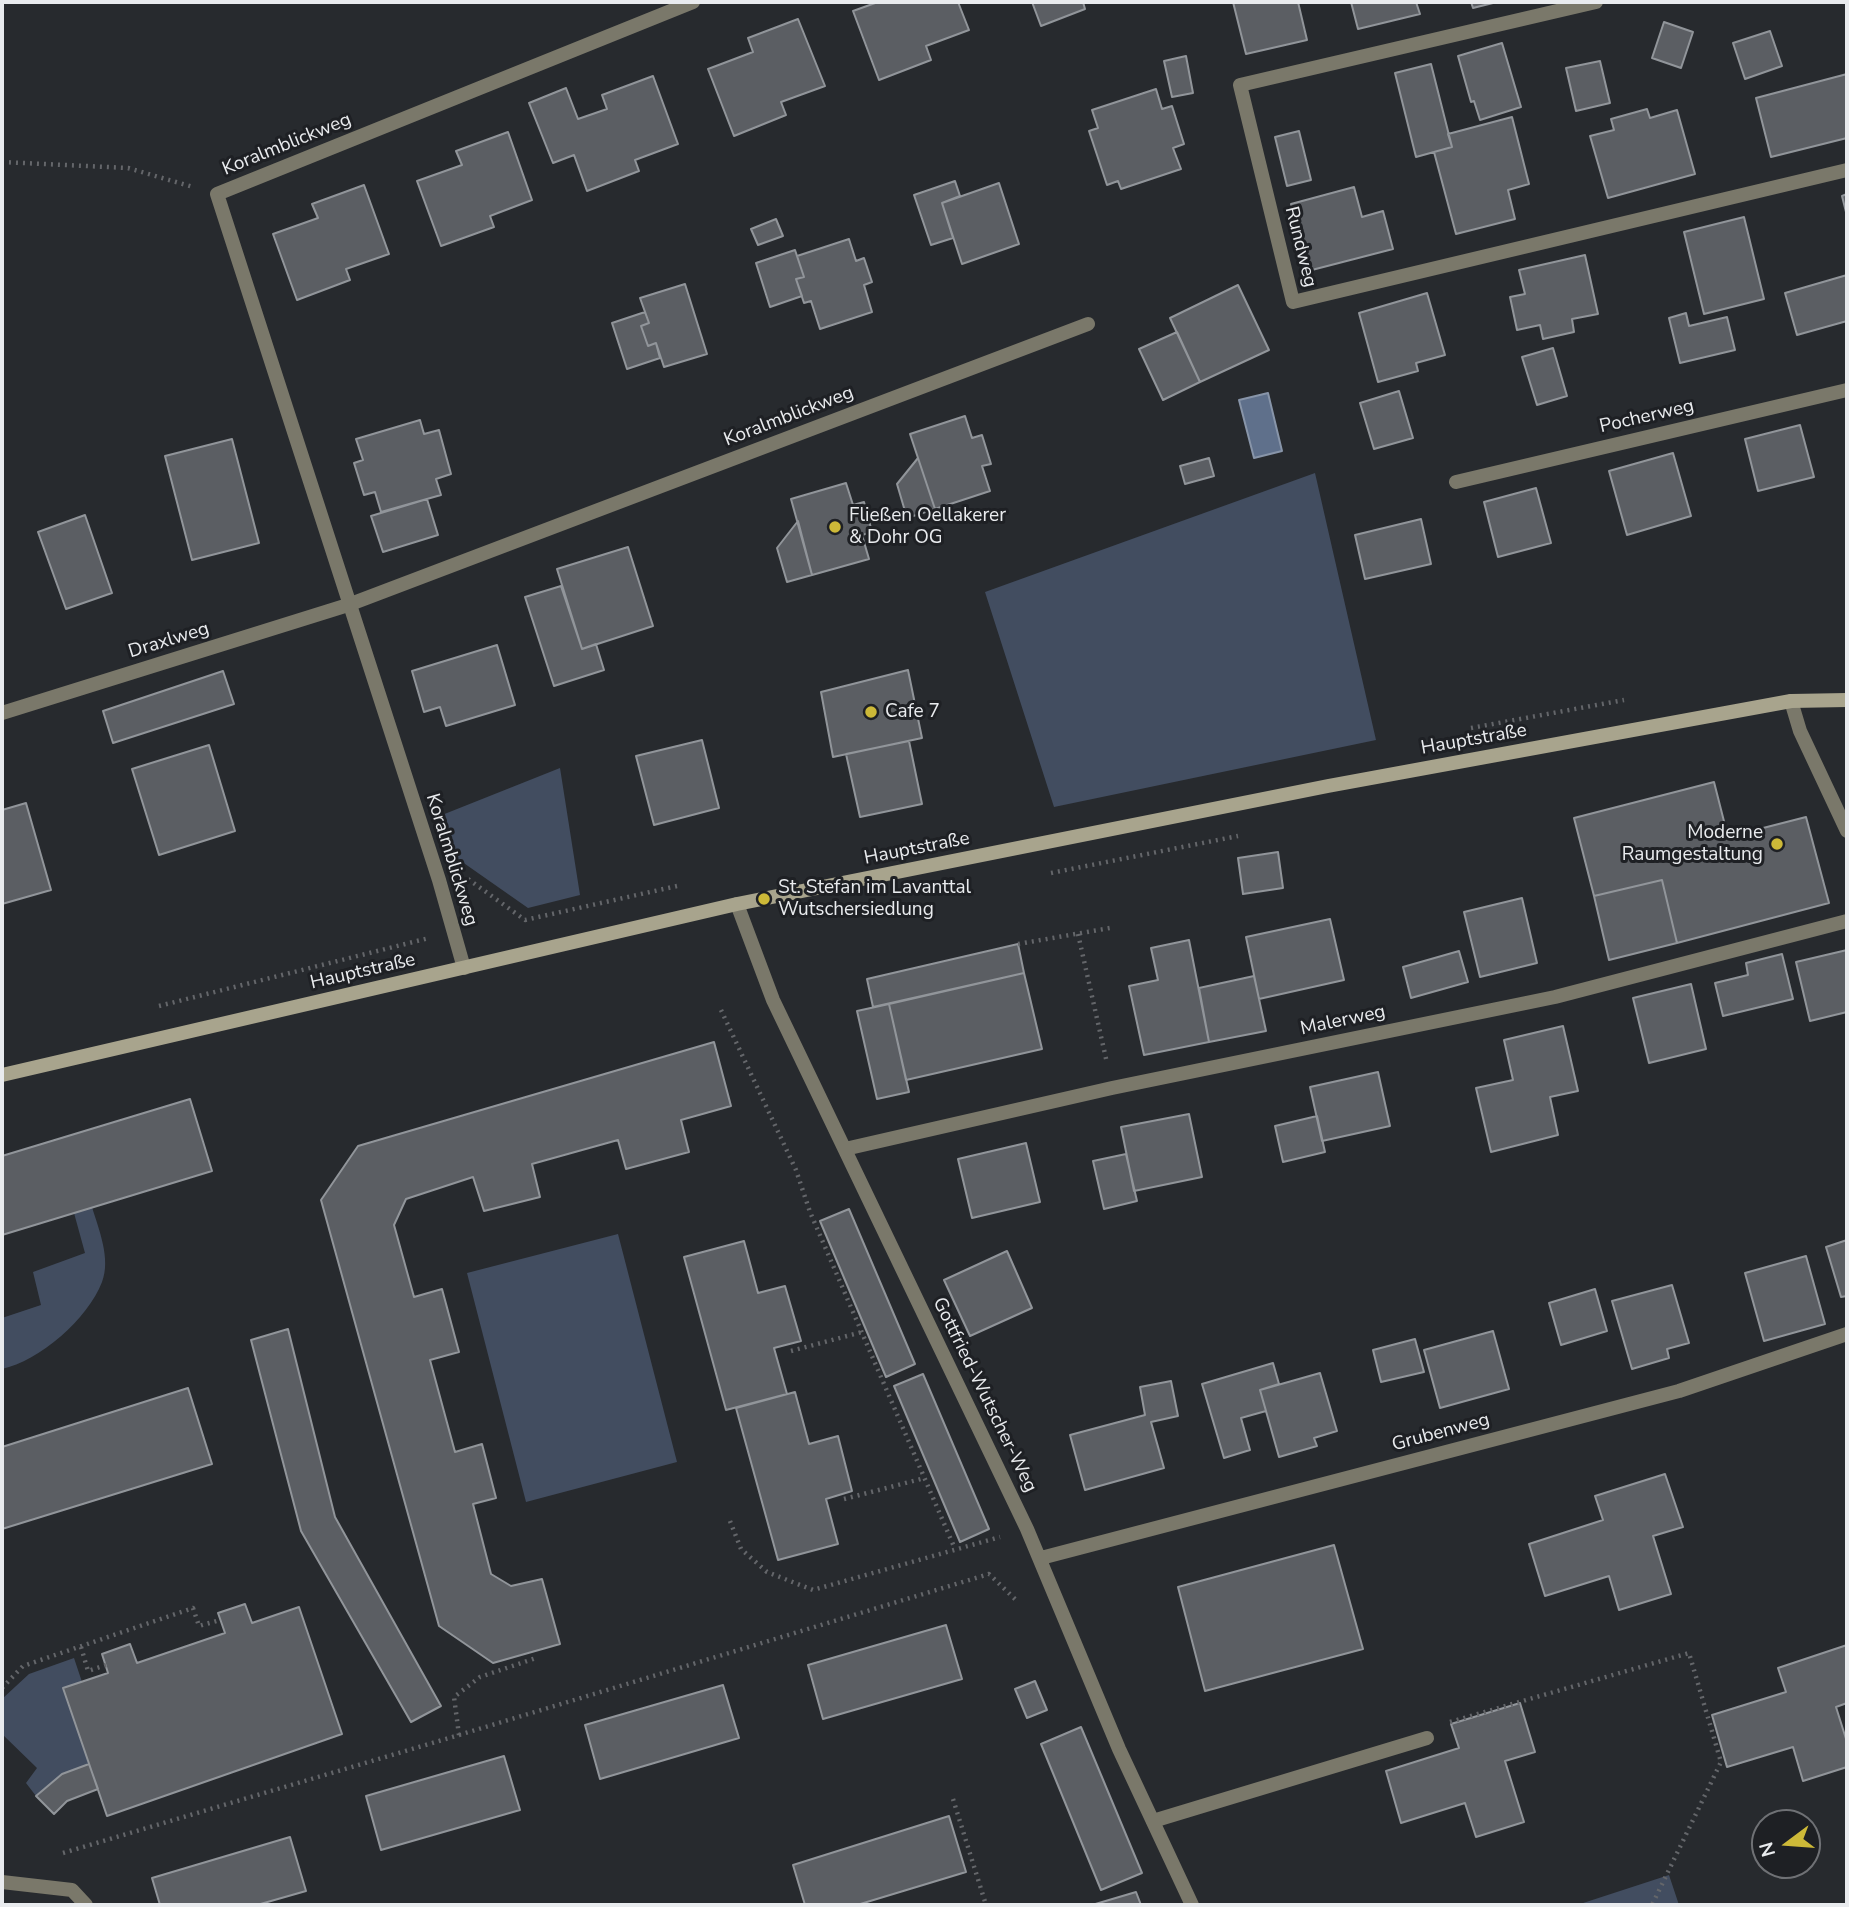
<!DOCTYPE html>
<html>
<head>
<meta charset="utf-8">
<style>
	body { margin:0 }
	#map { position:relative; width:1849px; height:1907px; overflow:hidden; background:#272a2e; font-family:"Nunito Sans",sans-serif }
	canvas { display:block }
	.frame { position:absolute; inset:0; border:4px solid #e9ebee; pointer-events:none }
	.north { position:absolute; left:1751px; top:1809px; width:70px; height:70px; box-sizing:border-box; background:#1e2024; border:2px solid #6f7175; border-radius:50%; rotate:254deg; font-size:19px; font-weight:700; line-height:28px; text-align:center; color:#e9ebee }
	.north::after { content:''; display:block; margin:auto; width:24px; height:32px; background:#cdb938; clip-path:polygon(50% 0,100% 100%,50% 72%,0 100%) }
</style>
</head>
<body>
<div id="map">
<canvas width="1849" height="1907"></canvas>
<div class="frame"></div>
<div class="north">N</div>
</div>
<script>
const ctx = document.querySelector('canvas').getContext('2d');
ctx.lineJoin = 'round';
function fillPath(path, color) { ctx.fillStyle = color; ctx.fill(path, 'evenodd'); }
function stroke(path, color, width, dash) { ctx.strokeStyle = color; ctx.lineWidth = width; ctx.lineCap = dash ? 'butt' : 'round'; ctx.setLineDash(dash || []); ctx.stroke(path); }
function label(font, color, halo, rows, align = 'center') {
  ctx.font = font + ' "Nunito Sans",sans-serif'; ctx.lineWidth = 6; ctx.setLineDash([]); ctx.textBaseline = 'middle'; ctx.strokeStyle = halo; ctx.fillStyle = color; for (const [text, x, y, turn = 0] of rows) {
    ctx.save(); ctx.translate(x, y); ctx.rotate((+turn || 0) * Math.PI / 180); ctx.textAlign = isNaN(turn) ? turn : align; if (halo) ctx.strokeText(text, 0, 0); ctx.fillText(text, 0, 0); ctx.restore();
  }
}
const green = new Path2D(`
	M1315 473 1376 740 1054 807 985 592Z
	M560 768 580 895 528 908 458 859 442 815Z
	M92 1207C99 1230 111 1259 102 1282 88 1319 39 1361 2 1369V1318L41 1305 33 1272 85 1253 74 1213Z
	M618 1234 677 1462 526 1502 467 1273Z
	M74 1658 82 1682 64 1688 89 1764 62 1774 36 1796 26 1783 37 1768 2 1734V1699L29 1674Z
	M1669 1875 1679 1905H1577Z`);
const water = new Path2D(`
	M1268 393 1282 451 1254 458 1239 400Z`);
const building = new Path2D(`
	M878 2H958L969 30 926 46 931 60 879 80 853 11Z
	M1032 2H1083L1085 9 1041 26Z
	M1233 2H1298L1307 40 1246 54Z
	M1351 2H1416L1420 14 1358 29Z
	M1471 2H1497L1473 8Z
	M798 19 825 86 781 102 786 115 734 136 708 69 753 52 748 38Z
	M1664 22 1693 32 1681 68 1652 58Z
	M1770 31 1782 66 1745 79 1733 43Z
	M1502 43 1521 107 1480 120 1474 101 1471 102 1458 56Z
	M1186 56 1193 93 1172 97 1164 61Z
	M1600 61 1610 103 1576 111 1566 68Z
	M1431 64 1452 147 1416 157 1395 73Z
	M1847 74V138L1771 157 1756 98Z
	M653 76 678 144 635 160 639 171 587 191 574 155 553 163 529 103 566 88 578 119 607 109 602 95Z
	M1156 89 1162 109 1172 106 1184 144 1173 148 1181 169 1121 189 1118 181 1107 185 1089 131 1098 128 1092 110Z
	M1647 109 1650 118 1677 110 1695 174 1608 198 1590 136 1614 130 1611 119Z
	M1512 117 1529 184 1508 190 1515 219 1456 234 1434 152 1452 147 1448 134Z
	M1299 131 1311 180 1287 186 1275 137Z
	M508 132 532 200 490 216 494 227 441 246 417 181 462 165 456 151Z
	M955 181 960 196 942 203 953 238 931 245 914 195Z
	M999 183 1019 244 962 264 942 203Z
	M364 185 389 254 346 269 350 280 297 300 273 234 318 218 312 204Z
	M1354 187 1362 217 1383 211 1393 249 1308 271 1291 204Z
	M1847 194V216L1842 196Z
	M1744 217 1764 299 1704 314 1684 232Z
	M776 219 783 236 758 245 751 229Z
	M849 239 856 261 864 258 872 282 864 285 872 312 820 329 811 301 804 303 796 279 804 277 797 256Z
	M795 250 804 277 796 279 802 296 770 307 756 263Z
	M1585 255 1598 314 1572 319 1574 332 1543 339 1540 325 1517 330 1510 297 1525 294 1519 270Z
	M1847 275V321L1797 335 1785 293Z
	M685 284 707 354 664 367 656 343 648 346 641 326 649 323 640 298Z
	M1238 285 1269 350 1200 382 1170 318Z
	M1427 293 1445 355 1416 363 1418 371 1378 382 1359 313Z
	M645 312 649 323 641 326 648 346 656 343 660 358 627 369 612 323Z
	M1686 313 1689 326 1727 317 1735 350 1680 363 1669 318Z
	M1177 332 1200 382 1163 400 1139 349Z
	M1553 348 1567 396 1537 405 1522 357Z
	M1399 391 1413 438 1374 449 1360 403Z
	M965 416 972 438 982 435 991 464 982 466 990 491 935 509 910 434Z
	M420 420 424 434 439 430 451 474 436 479 441 495 381 512 375 492 364 495 354 463 363 460 356 439Z
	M1800 425 1814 477 1758 491 1745 439Z
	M232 439 259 543 192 560 165 456Z
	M1673 453 1691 516 1627 535 1609 471Z
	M918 458 935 509 907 518 897 484Z
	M1209 458 1214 476 1185 484 1180 466Z
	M846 483 853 505 864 502 872 532 862 535 869 559 812 575 791 499Z
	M1536 488 1551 543 1498 557 1484 502Z
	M427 499 438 535 383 552 371 516Z
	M85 515 112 593 66 609 38 532Z
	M1421 519 1431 564 1365 579 1355 535Z
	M798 521 812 575 787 582 777 548Z
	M628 547 653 626 582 649 557 569Z
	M561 586 582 649 596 644 604 670 554 686 525 597Z
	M497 645 515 705 446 726 440 707 424 712 412 671Z
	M908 670 922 738 833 757 821 692Z
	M223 671 234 704 113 743 103 711Z
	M702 740 719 808 654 825 636 756Z
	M909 741 922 804 860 817 846 754Z
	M209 745 235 831 159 855 132 769Z
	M1714 782 1728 837 1806 817 1829 903 1677 943 1662 880 1594 896 1574 818Z
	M26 803 51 890 2 904V810Z
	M1278 852 1283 888 1243 894 1238 858Z
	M1662 880 1677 943 1609 960 1594 896Z
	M1522 898 1537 963 1480 977 1464 912Z
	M1330 919 1344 980 1259 999 1246 937Z
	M1189 940 1209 1042 1144 1055 1129 986 1158 980 1151 948Z
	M1018 944 1024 973 873 1007 867 979Z
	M1847 950V1012L1810 1021 1796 962Z
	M1459 951 1468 982 1411 998 1403 967Z
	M1782 954 1793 999 1723 1016 1715 983 1748 975 1746 963Z
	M1024 973 1042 1049 906 1080 889 1004Z
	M1254 976 1266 1031 1209 1042 1199 988Z
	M1691 984 1706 1049 1649 1063 1633 998Z
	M889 1004 909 1092 877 1099 857 1011Z
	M1563 1026 1578 1091 1550 1097 1558 1135 1491 1152 1476 1088 1513 1080 1504 1040Z
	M714 1042 731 1106 681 1120 689 1152 626 1169 618 1140 532 1164 540 1197 484 1211 473 1177 406 1199 394 1225 414 1297 442 1289 459 1352 430 1360 455 1452 482 1444 496 1498 473 1504 491 1574 511 1586 542 1579 560 1644 493 1663 439 1626 321 1200 358 1146Z
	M1378 1072 1390 1126 1322 1141 1310 1087Z
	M190 1099 212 1171 2 1235V1156Z
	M1189 1114 1202 1177 1134 1191 1121 1127Z
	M1317 1116 1325 1152 1283 1162 1275 1126Z
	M1026 1143 1040 1202 972 1218 958 1159Z
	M1126 1154 1137 1201 1104 1209 1093 1161Z
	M849 1209 915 1364 886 1377 820 1221Z
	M1847 1240V1296L1841 1297 1826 1247Z
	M744 1241 758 1293 785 1286 801 1341 774 1348 787 1394 726 1410 684 1257Z
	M1007 1251 1032 1308 970 1336 944 1280Z
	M1806 1256 1825 1324 1764 1341 1745 1273Z
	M1672 1285 1689 1343 1667 1349 1669 1358 1632 1369 1612 1301Z
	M1595 1289 1607 1331 1561 1345 1549 1303Z
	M288 1329 335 1517 441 1706 411 1722 301 1531 251 1340Z
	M1493 1331 1509 1389 1440 1408 1424 1350Z
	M1415 1339 1424 1372 1381 1382 1373 1350Z
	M1273 1363 1279 1384 1260 1390 1266 1411 1241 1418 1250 1450 1224 1458 1202 1384Z
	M1320 1373 1337 1431 1314 1438 1317 1446 1279 1457 1260 1390Z
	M923 1374 989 1529 960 1542 894 1386Z
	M1171 1381 1178 1416 1151 1422 1164 1468 1085 1490 1070 1435 1145 1415 1140 1387Z
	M188 1388 212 1464 2 1529V1447Z
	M795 1392 809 1444 838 1436 852 1491 826 1499 838 1544 778 1560 736 1408Z
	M1665 1474 1683 1527 1653 1536 1671 1594 1619 1610 1609 1576 1545 1596 1529 1544 1603 1520 1595 1496Z
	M1334 1545 1363 1649 1205 1691 1178 1587Z
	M245 1604 252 1623 299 1607 342 1734 107 1816 63 1688 108 1673 102 1654 130 1644 137 1663 225 1633 218 1613Z
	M946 1625 962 1679 823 1719 808 1665Z
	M1847 1645V1703L1836 1707 1847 1742V1767L1803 1781 1793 1747 1727 1767 1712 1715 1786 1692 1778 1668Z
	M1035 1681 1047 1710 1027 1718 1015 1689Z
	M723 1685 739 1738 600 1779 585 1725Z
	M1520 1703 1535 1752 1505 1761 1524 1822 1476 1837 1465 1803 1401 1823 1386 1771 1459 1748 1451 1724Z
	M1081 1727 1142 1873 1101 1890 1041 1744Z
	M504 1756 520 1810 381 1850 366 1796Z
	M89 1764 98 1789 67 1801 54 1814 36 1796 62 1774Z
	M949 1816 966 1872 857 1905H805L793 1865Z
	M290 1837 306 1891 257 1905H160L152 1878Z
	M1136 1892 1141 1905H1092Z`);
const path = new Path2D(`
	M2 162 128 168 193 187
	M1471 728 1624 700
	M1051 873 1238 836
	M468 879 525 920 677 886
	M1078 934 1107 1063
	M1018 944 1110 928
	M159 1006 429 938
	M721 1010 796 1170 810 1212 955 1549
	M791 1351 862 1332
	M844 1499 925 1478
	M730 1521 741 1549 767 1572 813 1590 1000 1537
	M81 1647 88 1671 106 1665
	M2 1688 23 1666 193 1608 199 1626 220 1620
	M1450 1722 1689 1653 1721 1762 1652 1905
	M459 1735 989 1574 1016 1600
	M953 1799 986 1905
	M63 1853 459 1735 454 1697 480 1677 536 1658`);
const lane = new Path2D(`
	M1153 1821 1427 1738`);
const street = new Path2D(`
	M1596 2 1240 85 1293 302 1847 170
	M1456 482 1847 390
	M1791 701 1800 731 1847 831
	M2 713 348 605 1088 324
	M737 904 773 1000 1027 1529 1119 1749 1192 1905
	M464 968 439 880 217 194 693 2
	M845 1149 1112 1088 1555 997 1847 921
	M1041 1558 1679 1391 1847 1334
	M2 1882 72 1890 86 1905`);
const secondary = new Path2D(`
	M2 1075 737 904 1328 786 1791 701 1847 700`);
const markers = [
	[835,527,7,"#cdb938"],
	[871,712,7,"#cdb938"],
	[1777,844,7,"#cdb938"],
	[764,899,7,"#cdb938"]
];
const streetNames = [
	["Koralmblickweg",287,145,-22],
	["Rundweg",1300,247,76],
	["Koralmblickweg",789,417,-21],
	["Pocherweg",1647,417,-13],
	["Draxlweg",169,641,-17],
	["Hauptstraße",1474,740,-10],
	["Hauptstraße",917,849,-11],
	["Koralmblickweg",451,860,73],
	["Hauptstraße",363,972,-13],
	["Malerweg",1343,1021,-12],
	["Gottfried-Wutscher-Weg",984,1395,64],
	["Grubenweg",1441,1433,-15]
];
const poiNames = [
	["Fließen Oellakerer",849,516],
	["& Dohr OG",849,538],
	["Cafe 7",885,712],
	["Moderne",1763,833,"right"],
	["Raumgestaltung",1763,855,"right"],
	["St. Stefan im Lavanttal",778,888],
	["Wutschersiedlung",778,910]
];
fillPath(green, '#424d60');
fillPath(water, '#5f708b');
stroke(water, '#8895a9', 2);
fillPath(building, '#5b5e63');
stroke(building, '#91959a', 2);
stroke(path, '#64666a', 4.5, [2, 5]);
stroke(lane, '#7a786a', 14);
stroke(street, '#7a786a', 14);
stroke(secondary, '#a8a48d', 14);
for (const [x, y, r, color] of markers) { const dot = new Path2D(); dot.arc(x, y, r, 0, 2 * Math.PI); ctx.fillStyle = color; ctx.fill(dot); stroke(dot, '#1e2024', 2.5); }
label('19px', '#e9ebee', '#1e2024', streetNames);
label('19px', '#e9ebee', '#1e2024', poiNames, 'left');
</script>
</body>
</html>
